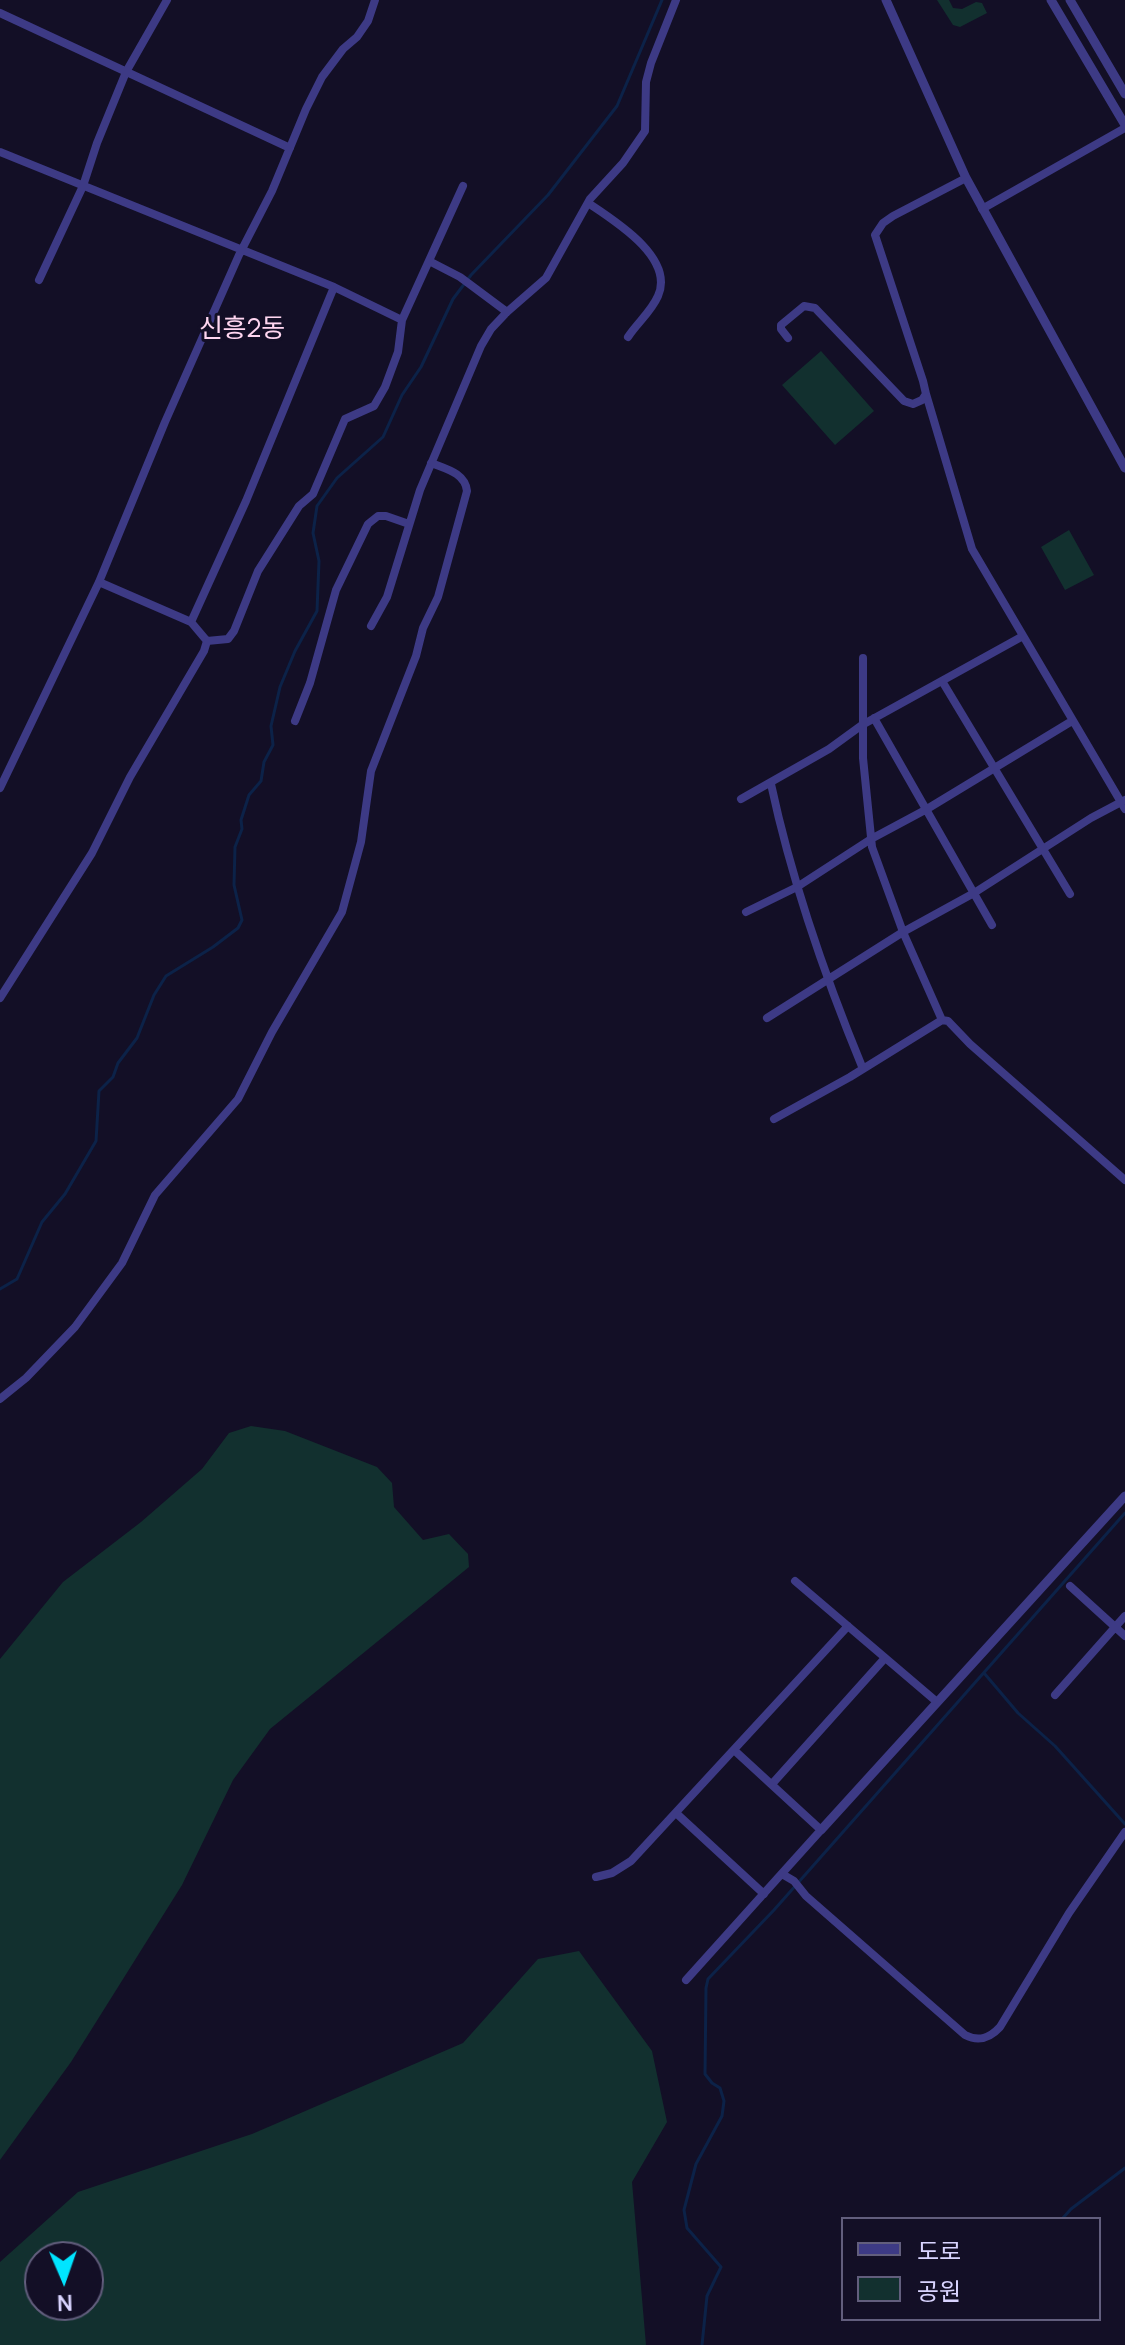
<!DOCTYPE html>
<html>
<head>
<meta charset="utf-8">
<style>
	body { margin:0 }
	#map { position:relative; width:1125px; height:2345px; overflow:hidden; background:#130f26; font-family:Manrope,"Noto Sans KR",sans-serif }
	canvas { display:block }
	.legend { position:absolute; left:841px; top:2217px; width:260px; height:104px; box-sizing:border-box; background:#130f26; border:2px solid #625e7d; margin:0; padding:10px 14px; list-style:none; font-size:24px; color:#d9d4ff }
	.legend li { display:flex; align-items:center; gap:16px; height:40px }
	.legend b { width:40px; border:2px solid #625e7d }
	.north { position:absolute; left:24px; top:2241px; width:80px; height:80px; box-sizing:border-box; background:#130f26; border:2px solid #625e7d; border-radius:50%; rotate:178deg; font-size:22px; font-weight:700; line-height:32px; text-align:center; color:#d9d4ff }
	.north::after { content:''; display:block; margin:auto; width:28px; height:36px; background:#00e5ff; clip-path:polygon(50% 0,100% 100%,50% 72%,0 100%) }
</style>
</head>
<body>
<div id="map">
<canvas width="1125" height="2345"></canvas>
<ul class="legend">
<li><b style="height:10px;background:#3d3a85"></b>도로</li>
<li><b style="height:22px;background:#12302f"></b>공원</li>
</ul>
<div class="north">N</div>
</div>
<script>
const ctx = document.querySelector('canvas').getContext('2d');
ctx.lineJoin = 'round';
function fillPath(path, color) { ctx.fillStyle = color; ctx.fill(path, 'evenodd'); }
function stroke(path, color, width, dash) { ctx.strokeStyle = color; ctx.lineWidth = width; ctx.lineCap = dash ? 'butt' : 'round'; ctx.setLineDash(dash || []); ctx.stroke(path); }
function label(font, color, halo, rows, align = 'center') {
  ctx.font = font + ' Manrope,"Noto Sans KR",sans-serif'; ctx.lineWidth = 6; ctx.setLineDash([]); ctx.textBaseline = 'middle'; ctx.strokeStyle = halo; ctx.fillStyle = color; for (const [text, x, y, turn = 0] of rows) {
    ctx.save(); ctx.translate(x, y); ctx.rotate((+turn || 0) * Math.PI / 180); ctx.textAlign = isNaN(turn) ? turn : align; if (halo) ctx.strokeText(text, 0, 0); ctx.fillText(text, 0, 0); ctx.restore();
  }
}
const green = new Path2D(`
	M937 0H949L953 8 962 9 976 2 982 3 987 13 960 27 953 25Z
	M821 351 874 411 835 445 782 385Z
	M1069 530 1094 575 1065 590 1041 547Z
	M251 1426 285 1431 377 1467 392 1483 394 1507 423 1540 449 1534 468 1554 469 1567 270 1729 233 1780 182 1885 71 2062 0 2160V1659L63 1582 141 1522 202 1469 229 1433Z
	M579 1951 652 2051 667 2122 632 2182 646 2345H0V2262L78 2192 252 2134 463 2043 538 1959ZM40 2257H88V2305H40Z`);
const stream = new Path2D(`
	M0 1289 17 1279 42 1222 65 1194 96 1141 99 1091 113 1077 118 1063 137 1038 154 995 166 976 213 947 238 928 242 920 234 885 235 847 242 829 241 820 249 795 261 781 264 762 273 745 271 726 280 687 295 651 317 611 319 561 313 533 317 506 337 478 383 437 402 395 421 367 453 299 471 275 548 195 617 106 662 0
	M984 1673 1018 1713 1055 1746 1125 1824
	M1062 2219 1071 2209 1125 2168
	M702 2345 707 2296 721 2267 687 2228 684 2210 696 2164 722 2116 724 2101 720 2088 712 2083 705 2074 706 1988 708 1979 774 1910 1125 1513`);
const minor = new Path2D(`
	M0 13 290 148
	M0 152 334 287 402 320
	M588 203C615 221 675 258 658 296 651 312 637 323 628 337
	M982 209 1125 128
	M429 261 460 277 507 312
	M39 280 83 186 97 143 126 72 167 0
	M788 338 781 329V325L804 306 815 308 904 401 913 404 922 400 926 394 923 381 875 235 883 223 893 216 966 178
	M926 394 972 549 1125 809
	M191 622 246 501 334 287
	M371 626 387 597 420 490 481 346 491 329 507 312 546 278 590 199 623 163 645 131 646 82 651 63 676 0
	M207 641 228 639 234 631 258 571 299 506 313 494 345 419 374 406 385 387 398 352 402 320 463 186
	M863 658V758L872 847 903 932 942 1020
	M942 681 1070 894
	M874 718 992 925
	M295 721 310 683 336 590 368 524 378 516H386L409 524
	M771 784C792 882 825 977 863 1069
	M0 788 99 582 165 422 239 255 272 191 306 109 322 77 343 49 357 37 368 21 375 0
	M741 799 829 749 862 725 1023 636
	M746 912 797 887 871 839 927 809 1072 721
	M0 998 92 853 130 777 204 651 207 641 191 622 99 582
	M767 1018 903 932 974 893 1091 818 1125 800
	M774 1119 850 1077 942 1020 948 1021 970 1044 1125 1180
	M0 1399 26 1378 75 1327 122 1263 155 1195 238 1099 272 1032 342 912 361 842 371 771 416 656 423 628 438 597 467 491C465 473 446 469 431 463
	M795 1581 937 1702
	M1070 1586 1125 1636
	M1055 1695 1125 1616
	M772 1784 885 1658
	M676 1813 764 1894
	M782 1874 794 1881 806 1896 965 2035C979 2042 990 2038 1000 2027L1069 1913 1125 1832
	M596 1877 612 1873 631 1861 848 1626
	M686 1980 821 1830 734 1750`);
const tertiary = new Path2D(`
	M886 0 966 178 1125 468
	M1051 0 1125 125
	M1070 0 1125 94
	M821 1830 1125 1496`);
const quarterNames = [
	["신흥2동",242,330]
];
fillPath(green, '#12302f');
stroke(stream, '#0c2248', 3);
stroke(minor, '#3d3a85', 8);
stroke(tertiary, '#3d3a85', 9);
label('26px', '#ffd6f0', '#130f26', quarterNames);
</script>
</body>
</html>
